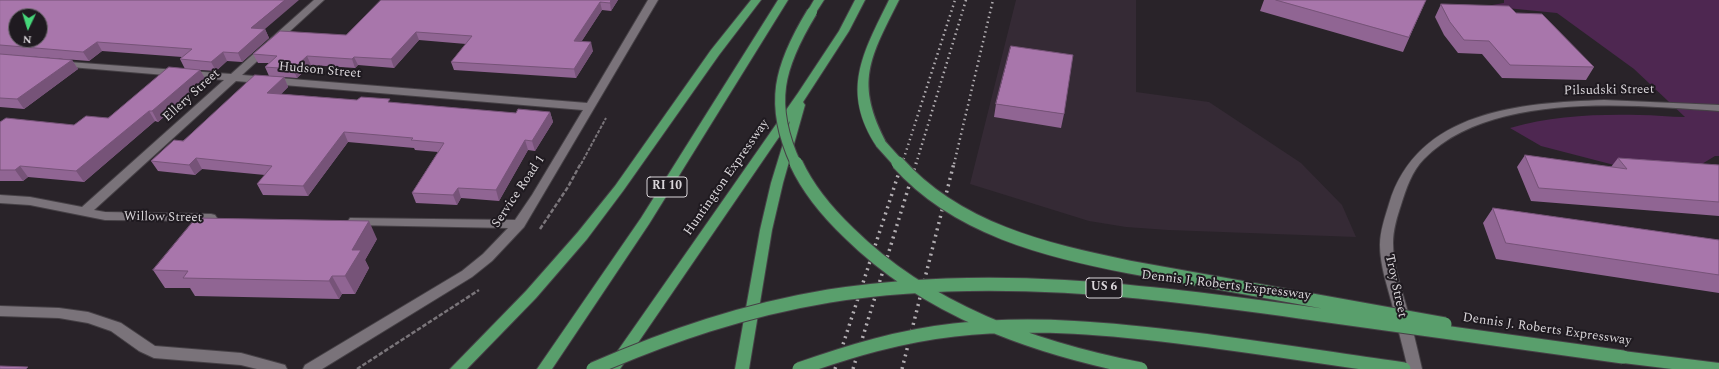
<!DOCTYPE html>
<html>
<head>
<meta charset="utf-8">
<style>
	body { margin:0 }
	#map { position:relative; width:1719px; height:369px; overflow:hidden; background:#292329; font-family:Spectral,serif }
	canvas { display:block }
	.north { position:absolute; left:8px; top:8px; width:40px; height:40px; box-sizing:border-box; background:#1f1a20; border:1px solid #6a656a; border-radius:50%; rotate:184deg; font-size:11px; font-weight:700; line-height:16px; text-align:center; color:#dad6da }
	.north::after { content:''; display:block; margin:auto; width:14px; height:18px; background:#46d77a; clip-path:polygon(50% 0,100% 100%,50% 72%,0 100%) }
</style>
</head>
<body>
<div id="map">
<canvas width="1719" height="369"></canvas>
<div class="north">N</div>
</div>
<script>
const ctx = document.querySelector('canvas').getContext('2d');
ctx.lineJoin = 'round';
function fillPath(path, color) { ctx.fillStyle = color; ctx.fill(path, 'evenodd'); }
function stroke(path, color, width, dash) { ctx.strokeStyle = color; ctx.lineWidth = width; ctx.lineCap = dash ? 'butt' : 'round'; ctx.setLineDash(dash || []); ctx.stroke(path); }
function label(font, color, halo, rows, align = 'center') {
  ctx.font = font + ' Spectral,serif'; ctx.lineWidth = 4; ctx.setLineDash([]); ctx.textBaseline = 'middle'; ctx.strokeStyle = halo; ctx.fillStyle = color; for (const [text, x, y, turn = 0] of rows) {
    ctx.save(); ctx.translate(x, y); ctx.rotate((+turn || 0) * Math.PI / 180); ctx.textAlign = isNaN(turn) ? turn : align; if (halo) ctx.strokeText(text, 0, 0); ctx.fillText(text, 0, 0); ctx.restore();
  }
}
const built = new Path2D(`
	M1016 0H1136V92L1209 102 1301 163 1342 205 1356 237 1168 230 1126 227 1089 221 970 184Z`);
const green = new Path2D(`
	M1504 0H1719V156H1715L1692 170 1618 166 1541 146 1510 128C1551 116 1596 114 1639 115 1654 115 1670 117 1685 117L1634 69 1557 13 1486 6 1504 3Z`);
const pathFar1 = new Path2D(`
	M581 164 606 118`);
const path = new Path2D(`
	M540 229 568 187 581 163
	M357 369 479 290`);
const street = new Path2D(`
	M314 0H324L242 75 587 103 648 0H658L524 227 492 261 472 277 322 369H303L305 365 462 271 483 254 508 228 354 225 350 224 348 221 350 218 515 220 532 195 583 110 236 81 94 210 105 212 211 214 215 215 217 218 215 221 105 220 30 205 0 203V195L30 197 82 207 224 80 59 66 55 65 54 63 55 61 231 74Z
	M1604 100 1719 105V111C1631 105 1491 91 1424 159 1412 171 1406 189 1401 205 1397 217 1393 230 1393 243 1393 264 1400 285 1406 305 1412 326 1417 347 1422 369H1408C1403 347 1397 326 1392 304 1387 285 1380 265 1380 245 1380 231 1385 217 1389 204 1417 110 1521 103 1604 100Z
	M0 306 59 308 88 312 121 323 155 346 241 353 285 365 287 369H257L241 365 154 358 139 351 111 331 88 323 59 318 0 316Z`);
const highway = new Path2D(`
	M751 0H761L719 55 623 191 587 239 536 298 467 369H450L526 291 578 232 615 186 711 50Z
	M778 0H788L649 224 552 369H537L641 218Z
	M814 0H824L815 14H809L807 12Z
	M855 0H865L849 31 803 102 805 105 783 183 772 230 749 369H735L760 230 771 183 790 121 620 369H605L798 93 839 31Z
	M889 0H899C870 58 854 82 887 144L881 148 877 147C840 91 863 53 889 0Z
	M1623 351 1719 363V369H1672L1623 363 1618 361 1616 357 1618 353Z`);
const railFar1 = new Path2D(`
	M902 164 955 0
	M916 164 966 0
	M954 164 993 0`);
const rail = new Path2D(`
	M835 369 902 163
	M853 369 916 163
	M902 369 954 163`);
const highwayBridgeFar1 = new Path2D(`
	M881 144 899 164
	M796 164C768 104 779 66 812 12`);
const highwayBridge = new Path2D(`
	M796 163C808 189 828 213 849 233 928 311 1034 348 1141 369
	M898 163C957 229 1045 250 1129 267L1445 324
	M593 369C671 335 745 310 829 296 986 271 1143 290 1300 312 1408 327 1515 342 1623 357
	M799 369C850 351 900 336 954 330 1033 321 1115 329 1194 339 1264 348 1334 359 1404 369`);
const wall = new Path2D(`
	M0 0 265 29 269 38 242 62 227 61 216 71 200 70 206 80 158 122 155 121 84 182 28 177 23 181H0V122L74 125 108 118 185 69 180 59 182 57 102 51 89 61 0 54Z
	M618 0 611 11 602 10 581 42 593 51 576 78 454 70 451 62 466 44 419 40 394 68 358 65 355 68 311 65 297 78 269 76 265 67 269 63H258L253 54 346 35Z
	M1264 0H1426L1403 52 1260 11Z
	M1441 4 1516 13 1594 67 1586 80 1502 78 1482 54 1458 53 1444 35 1435 17Z
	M0 54 72 60 78 69 24 109 0 107Z
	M284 77 288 87 281 94 516 113 550 112 553 122 535 151 528 150 499 201 461 198 457 205 416 203 412 193 438 152 415 150 414 148 348 142 308 196 263 195 257 184 265 175 202 169 195 175 158 171 151 161Z
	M996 104 1064 114 1061 128 994 117Z
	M1525 155 1611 167 1618 158 1719 165V216L1531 201 1517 167Z
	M1493 208 1719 240V293L1496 259 1483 223Z
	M377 239 365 260 369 268 355 294H342L339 299 195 296 190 288H165L153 270Z`);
const shadedWall = new Path2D(`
	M285 0H299L265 29 269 38 242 62 238 53 251 28Z
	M611 0H618L611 11 610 3Z
	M600 2 602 10 576 50 574 41Z
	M416 32 419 40 394 68 391 59Z
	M97 42 102 51 89 61 83 52Z
	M591 42 593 51 576 78 574 69Z
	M223 52 227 61 216 71 211 62Z
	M307 56 311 65 297 78 293 69Z
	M354 57 358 65 355 68 352 59Z
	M72 60 78 69 24 109 17 99Z
	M200 70 206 80 158 122 152 111Z
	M284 77 288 87 272 103 267 93Z
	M149 111 155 121 84 182 76 171Z
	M550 112 553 122 535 151 532 141Z
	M344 132 348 142 308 196 303 186Z
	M525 140 528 150 499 201 496 190Z
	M196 158 202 169 195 175 189 165Z
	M20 166 28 177 23 181 15 170Z
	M458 188 461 198 457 205 453 195Z
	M369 221 377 239 365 260 369 268 355 294 345 276 352 250Z
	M332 276 342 294 339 299 329 281Z`);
const building = new Path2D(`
	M0 0H285L251 28 265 29 238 53 223 52 211 62 180 59 192 49 97 42 83 52 0 45ZM16 16H40V40H16Z
	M381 0H611L610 3 600 2 574 41 591 42 574 69 451 62 472 36 416 32 391 59 354 57 352 59 307 56 293 69 265 67 277 56 253 54 280 31 346 35Z
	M1276 0H1426L1409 37Z
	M1441 4 1509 6 1516 13 1542 14 1594 67 1510 65 1489 41 1464 40 1450 22Z
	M1011 46 1073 55 1064 114 996 104Z
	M0 54 72 60 17 99 0 98Z
	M169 67 200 70 152 111H149L76 171 20 166 15 170H0V122L6 118 74 125 86 116 108 118Z
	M255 75 284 77 267 93 357 100 361 97 390 99 388 102 516 113 518 109 550 112 532 141 525 140 496 190 458 188 453 195 412 193 444 143 411 140 413 138 344 132 303 186 257 184 272 166 196 158 189 165 151 161 174 140 183 141Z
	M1525 155 1627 169 1618 158 1719 165V202L1539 188Z
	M1493 208 1719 240V275L1506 243Z
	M196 218 369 221 352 250H361L345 276H332L329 281 183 278 188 271 153 270Z
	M0 366 28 367 26 369H0Z`);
const shields = [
	[667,187,40],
	[1104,288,36]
];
const shieldNames = [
	["RI 10",667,187],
	["US 6",1104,288]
];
const streetNames = [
	["Hudson Street",320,71,5],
	["Pilsudski Street",1609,91,-1],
	["Ellery Street",192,96,-42],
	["Huntington Expressway",727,178,-55],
	["Service Road 1",519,192,-56],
	["Willow Street",163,218,1],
	["Dennis J. Roberts Expressway",1226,286,7],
	["Troy Street",1395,286,78],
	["Dennis J. Roberts Expressway",1547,330,8]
];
fillPath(built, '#352a35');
fillPath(green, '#4e2751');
stroke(street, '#464146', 2);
stroke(highway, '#464146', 2);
stroke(pathFar1, '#7a757a', 2, [3.5, 1.5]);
stroke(path, '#7a757a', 2.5, [4.5, 2]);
fillPath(street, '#7a737a');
fillPath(highway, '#599f6c');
stroke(railFar1, '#b1adb1', 2.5, [1.5, 3.5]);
stroke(rail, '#b1adb1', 3.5, [2, 4.5]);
stroke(highwayBridgeFar1, '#464146', 12, []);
stroke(highwayBridge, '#464146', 15, []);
stroke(highwayBridgeFar1, '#599f6c', 10);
stroke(highwayBridge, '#599f6c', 13);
fillPath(wall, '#906593');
fillPath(shadedWall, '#765378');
fillPath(building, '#a876ab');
stroke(building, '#765378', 1);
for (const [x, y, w] of shields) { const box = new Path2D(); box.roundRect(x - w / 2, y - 10, w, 20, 3); ctx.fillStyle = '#1f1a20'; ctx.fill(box); stroke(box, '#dad6da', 1); }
label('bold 12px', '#dad6da', null, shieldNames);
label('13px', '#dad6da', '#1f1a20', streetNames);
</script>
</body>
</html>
